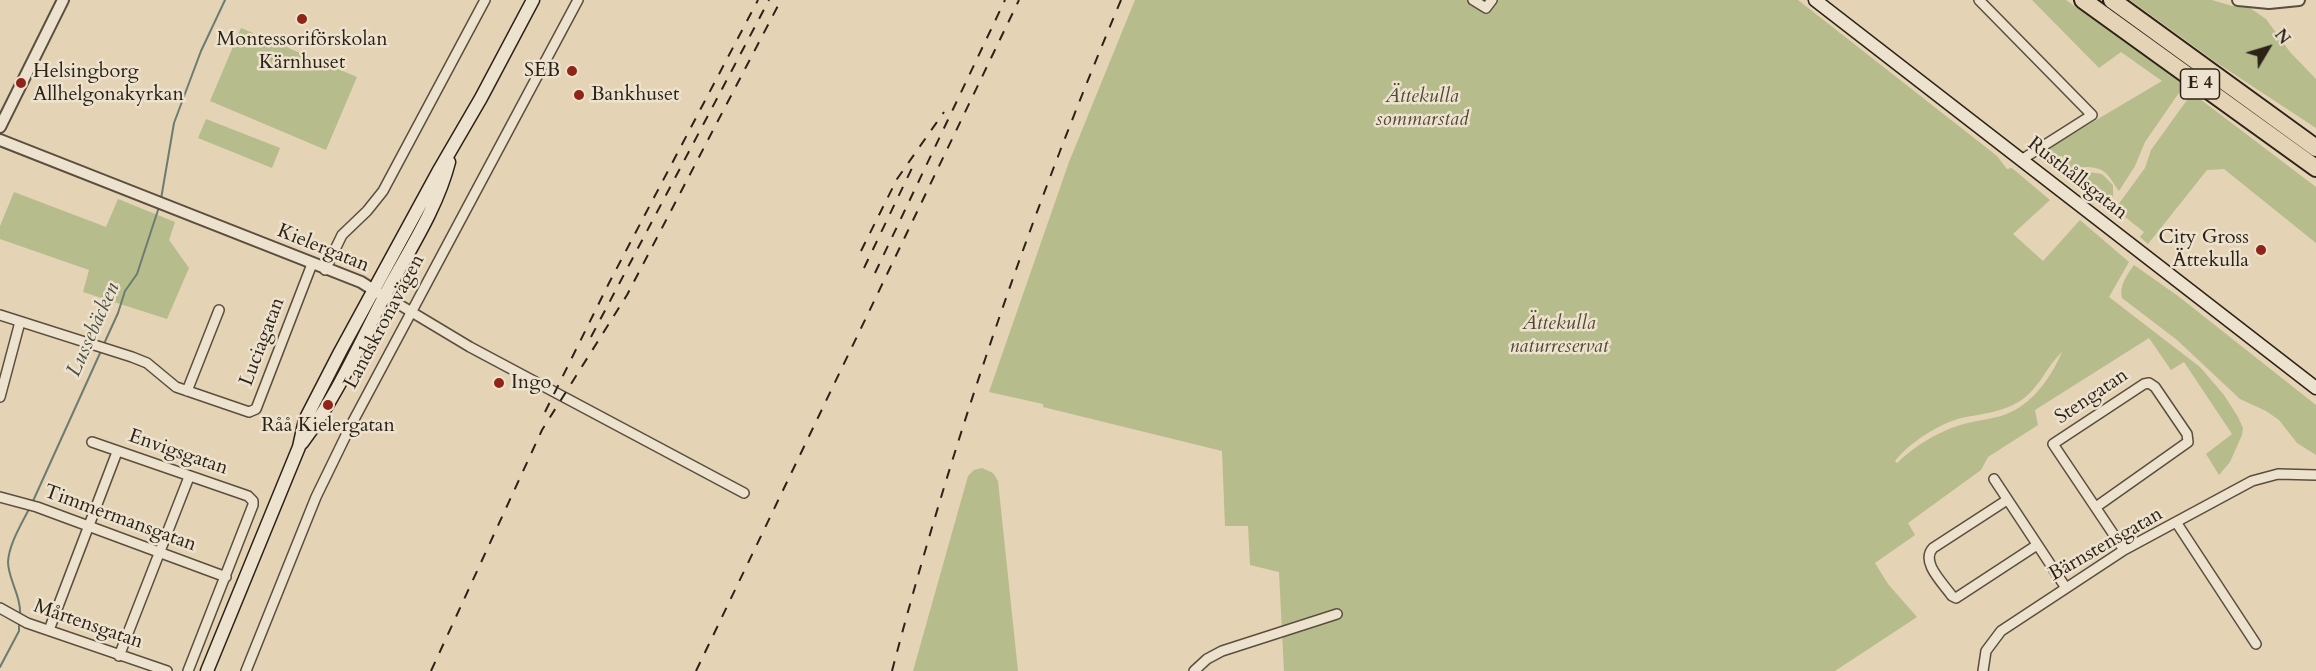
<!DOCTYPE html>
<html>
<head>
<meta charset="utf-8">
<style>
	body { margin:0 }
	#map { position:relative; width:2316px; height:671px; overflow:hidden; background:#e4d3b4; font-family:Cardo,serif }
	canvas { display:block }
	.north { position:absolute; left:2238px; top:18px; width:60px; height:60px; -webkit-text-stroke:4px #ede2ce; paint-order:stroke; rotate:52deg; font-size:16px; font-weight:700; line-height:24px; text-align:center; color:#2c2217 }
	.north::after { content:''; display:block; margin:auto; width:21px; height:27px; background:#2c2217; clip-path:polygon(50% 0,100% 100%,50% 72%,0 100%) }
</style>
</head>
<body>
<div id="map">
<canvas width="2316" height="671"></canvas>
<div class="north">N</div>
</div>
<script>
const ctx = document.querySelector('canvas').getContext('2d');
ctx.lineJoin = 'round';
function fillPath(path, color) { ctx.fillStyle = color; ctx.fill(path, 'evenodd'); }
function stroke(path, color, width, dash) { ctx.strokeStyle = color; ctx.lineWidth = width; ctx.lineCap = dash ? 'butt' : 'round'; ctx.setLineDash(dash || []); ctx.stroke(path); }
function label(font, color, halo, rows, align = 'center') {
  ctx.font = font + ' Cardo,serif'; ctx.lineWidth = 5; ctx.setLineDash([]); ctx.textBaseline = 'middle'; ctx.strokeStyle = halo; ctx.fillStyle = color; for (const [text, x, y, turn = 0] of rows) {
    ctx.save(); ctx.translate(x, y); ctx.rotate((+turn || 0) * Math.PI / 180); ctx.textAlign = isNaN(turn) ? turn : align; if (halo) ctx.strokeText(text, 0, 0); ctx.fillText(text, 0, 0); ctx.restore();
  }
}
const green = new Path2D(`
	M1135 0H1480L1484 2 1486 0H1798L1997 156 2007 169 2012 168 2050 200 2013 234 2043 261 2080 220 2129 262 2109 297 2200 367 2224 395 2238 417 2243 428 2242 435 2230 462 2219 475 2206 454 2232 434 2184 362 2171 370 2149 338 2035 410 2038 425 1988 457 1981 470 1908 523 1915 535 1875 563 1888 584 1917 617 1835 671H1284L1279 572 1250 565 1248 526H1225L1222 451 1043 407V404L989 392 1069 162ZM2062 352C2052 375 2035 401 2011 412 1995 420 1974 420 1957 426 1936 433 1912 448 1897 463L1895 461C1910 442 1939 424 1961 418 1981 414 2003 412 2020 401 2039 389 2046 367 2062 352Z
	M2032 0H2066L2185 84 2145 142 2135 166 2119 191C2108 176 2107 167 2085 167L2072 177C2063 170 2050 166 2039 159L2044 151 2162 81 2121 52 2099 68Z
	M2130 0H2212L2232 6 2250 8 2266 19 2290 52 2316 79V128L2217 63Z
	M241 28 357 77 326 150 210 101Z
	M2192 93 2316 187V243L2224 169 2207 170 2148 244 2140 237 2144 232 2115 209 2145 168 2151 150Z
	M206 119 280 148 272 168 198 138Z
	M2089 172 2102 174 2113 185V196L2104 209 2074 183Z
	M14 192 106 227 118 199 175 222 169 240 189 268 167 319 83 292 89 270 0 239V226Z
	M2134 265 2178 296 2316 405V455L2297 443 2279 420 2266 411 2240 399 2177 340 2122 298C2119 285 2127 275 2134 265Z
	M982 468 993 473 998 481 1018 671H913L968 476 974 470Z`);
const stream = new Path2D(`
	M161 199 174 123 201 51 225 0
	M103 346 118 313 125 291 137 274 159 207
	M33 501 101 351
	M20 617C22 597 8 579 8 562 9 544 21 525 29 509
	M0 667 19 631V623`);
const minor = new Path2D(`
	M1473 0 1486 8 1492 0
	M1979 0 2092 115 2021 160
	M325 270 342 235 367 211 383 191 485 0
	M385 296 470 347 744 493
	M0 315 132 357 147 363 176 387 249 412 256 409 312 264
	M187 391 219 310
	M0 397 20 322
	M92 442 248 496 253 501V505L188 671
	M1994 479 2066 588
	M0 497 37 507 226 577
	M2007 500 1933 548C1920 562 1943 583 1952 596L1956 598 2037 545
	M2096 507 2188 442 2187 434 2155 387 2149 383 2144 384 2053 444 2124 550
	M2176 522 2256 644
	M0 608 27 623 167 671
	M49 630 117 452
	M119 656 189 477
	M246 671 316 497 350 427 578 0
	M1194 671 1207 659 1222 651 1337 614
	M1983 671 1986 651 2001 631 2124 550 2252 481 2278 474 2316 475`);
const tertiary = new Path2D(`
	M2238 0 2269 3 2299 0
	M0 127 63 0
	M0 140 361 282 380 294`);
const secondary = new Path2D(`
	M1815 0 2316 388
	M302 443C336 398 359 345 385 295 408 252 437 209 449 162
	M207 671 299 447 305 420 340 352 438 172 481 98 533 0`);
const motorway = new Path2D(`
	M2083 0 2316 168
	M2112 0 2316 148`);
const rail = new Path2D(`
	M861 251 897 179 944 112
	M864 268 912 168
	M875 273 1005 0
	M591 337 769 0
	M545 412 609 283 758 0
	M431 671 542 430 627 295 781 0
	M696 671 1019 0
	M892 671C952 442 1029 218 1121 0`);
const markers = [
	[302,19,6,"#8f2418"],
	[572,71,6,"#8f2418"],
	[21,83,6,"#8f2418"],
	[579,95,6,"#8f2418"],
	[2261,250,6,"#8f2418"],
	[499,383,6,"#8f2418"],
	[328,405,6,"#8f2418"]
];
const shields = [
	[2200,84,39]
];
const shieldNames = [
	["E 4",2200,84]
];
const poiNames = [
	["Montessoriförskolan",302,40,"center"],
	["Kärnhuset",302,63,"center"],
	["SEB",560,71,"right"],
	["Helsingborg",33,72],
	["Allhelgonakyrkan",33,95],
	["Bankhuset",591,95],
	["City Gross",2249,238,"right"],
	["Ättekulla",2249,261,"right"],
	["Ingo",511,383],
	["Råå Kielergatan",328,426,"center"]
];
const parkNames = [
	["Ättekulla",1422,97],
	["sommarstad",1422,120],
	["Ättekulla",1559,324],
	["naturreservat",1559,347]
];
const streetNames = [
	["Rusthållsgatan",2077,179,38],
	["Kielergatan",323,249,22],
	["Landskronavägen",385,322,-62],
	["Luciagatan",263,342,-69],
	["Stengatan",2092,397,-34],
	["Envigsgatan",178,453,19],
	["Timmermansgatan",120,519,20],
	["Bärnstensgatan",2106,545,-30],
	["Mårtensgatan",88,625,19]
];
const waterNames = [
	["Lussebäcken",94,330,-66]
];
fillPath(green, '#b6bc8b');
stroke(stream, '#6b7c72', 2);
stroke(minor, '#5a4e3e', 12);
stroke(tertiary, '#5a4e3e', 14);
stroke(secondary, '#2c2217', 15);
stroke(motorway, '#2c2217', 20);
stroke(minor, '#ede2ce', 9);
stroke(tertiary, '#ede2ce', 10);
stroke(secondary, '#ede2ce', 12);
stroke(motorway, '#e4d3b4', 16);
stroke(rail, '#2c2217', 2, [10, 10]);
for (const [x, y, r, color] of markers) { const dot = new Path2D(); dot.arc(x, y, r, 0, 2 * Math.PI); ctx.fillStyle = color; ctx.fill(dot); stroke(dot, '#ede2ce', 2); }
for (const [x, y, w] of shields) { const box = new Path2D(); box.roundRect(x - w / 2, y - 15, w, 30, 4.5); ctx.fillStyle = '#ede2ce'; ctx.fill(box); stroke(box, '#2c2217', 1.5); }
label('bold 18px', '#2c2217', null, shieldNames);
label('20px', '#2c2217', '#ede2ce', poiNames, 'left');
label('italic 20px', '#4e4834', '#ede2ce', parkNames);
label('20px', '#2c2217', '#ede2ce', streetNames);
label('italic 21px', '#4c4f44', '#ede2ce', waterNames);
</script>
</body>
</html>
